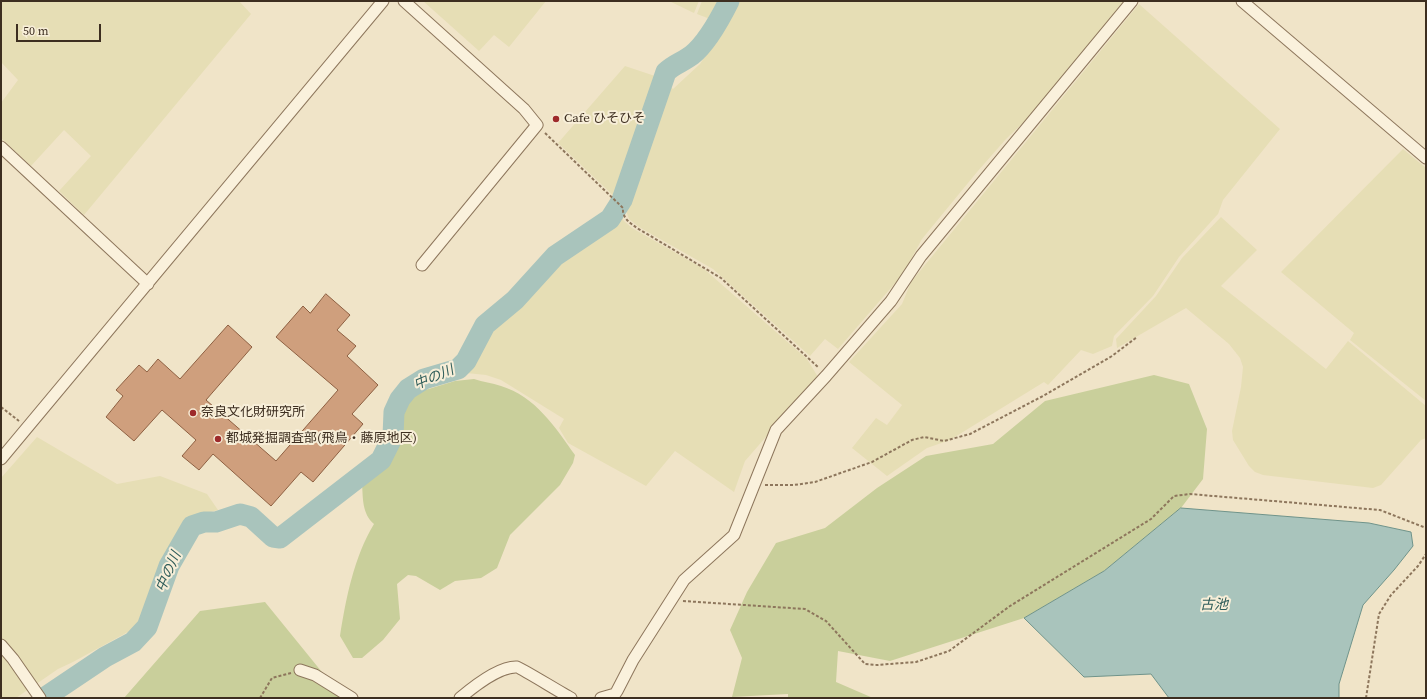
<!DOCTYPE html>
<html>
<head>
<meta charset="utf-8">
<style>
	body { margin:0 }
	#map { position:relative; width:1427px; height:699px; overflow:hidden; background:#f0e4c8; font-family:"Source Serif 4",serif }
	canvas { display:block }
	.frame { position:absolute; inset:0; border:2px solid #3d2e20; pointer-events:none }
	.scale { position:absolute; left:16px; top:24px; width:85px; height:18px; box-sizing:border-box; border:2px solid #3d2e20; border-top:0; padding-left:5px; font-size:12px; line-height:14px; white-space:nowrap; color:#3d2e20; -webkit-text-stroke:3px #f7eed8; paint-order:stroke }
</style>
</head>
<body>
<div id="map">
<canvas width="1427" height="699"></canvas>
<div class="frame"></div>
<div class="scale">50 m</div>
</div>
<script>
const ctx = document.querySelector('canvas').getContext('2d');
ctx.lineJoin = 'round';
function fillPath(path, color) { ctx.fillStyle = color; ctx.fill(path, 'evenodd'); }
function stroke(path, color, width, dash) { ctx.strokeStyle = color; ctx.lineWidth = width; ctx.lineCap = dash ? 'butt' : 'round'; ctx.setLineDash(dash || []); ctx.stroke(path); }
function label(font, color, halo, rows, align = 'center') {
  ctx.font = font + ' "Source Serif 4","Noto Sans JP",serif'; ctx.lineWidth = 4; ctx.setLineDash([]); ctx.textBaseline = 'middle'; ctx.strokeStyle = halo; ctx.fillStyle = color; for (const [text, x, y, turn = 0] of rows) {
    ctx.save(); ctx.translate(x, y); ctx.rotate((+turn || 0) * Math.PI / 180); ctx.textAlign = isNaN(turn) ? turn : align; if (halo) ctx.strokeText(text, 0, 0); ctx.fillText(text, 0, 0); ctx.restore();
  }
}
const farmland = new Path2D(`
	M1 1H239L251 14 84 215 59 191 91 156 64 130 31 166 1 138V103L18 80 1 62Z
	M423 1H546L509 47 494 35 479 51Z
	M669 1H699L694 13Z
	M702 1H720L710 19 697 14Z
	M734 1H1126L1043 104 1006 139 977 172 922 239 903 274 838 349 825 339 810 356 713 269 639 227 629 219 625 208 666 83 673 89 700 64 721 32Z
	M1139 4 1280 129 1223 200 1218 214 1179 257 1153 296 1114 336 1112 346 1093 354 1081 350 1048 385 1044 382 950 440 927 448 887 476 852 448 876 418 887 425 902 405 849 362 902 304 911 282Z
	M625 66 658 77 619 201 558 143Z
	M1403 149 1426 168V401L1350 340 1354 333 1281 272Z
	M620 214 624 221 632 228 704 269 807 359 818 377 745 461 734 492 675 451 646 486 568 443 559 428 564 419 501 380 486 375 466 373 483 338 493 322 519 301 559 258Z
	M1221 217 1257 250 1221 286 1326 369 1348 341 1426 406V438L1421 440 1381 485 1373 488 1263 475 1255 472 1249 466 1233 440 1232 431 1241 387 1243 367 1240 358 1229 344 1186 308 1117 348 1116 339 1156 296 1182 258Z
	M37 437 117 484 160 476 207 494 218 510 190 517 164 558 156 589 137 627 73 662 58 669 16 698H1V478Z`);
const green = new Path2D(`
	M1154 375 1189 384 1207 429 1203 479 1181 508 1104 571 1024 618 890 661 838 651 836 682 873 698H788V694L732 697 742 658 730 630 747 592 776 543 825 528 877 488 926 456 993 444 1045 401Z
	M474 379C483 382 492 383 501 386 535 396 556 428 575 455L573 463 560 485 510 535 497 568 481 578 455 581 440 590 416 576 408 575 397 584 400 619 383 640 362 658H353L340 636C346 598 354 557 374 524 362 514 363 498 362 483L372 469 385 462 398 435 401 405 422 391 455 381Z
	M265 602 343 698H124L200 611Z`);
const water = new Path2D(`
	M1181 508 1369 523 1411 532 1413 546 1394 570 1363 605 1339 684V698H1169L1151 674 1084 677 1024 618 1104 571Z`);
const river = new Path2D(`
	M44 698 105 657 133 642 147 627 169 566 192 526 204 522H216L240 514 251 517 273 537 280 538 381 460 393 436 394 412 400 399 408 389 424 379 458 369 466 361 485 325 515 300 555 256 610 219 622 200 666 72C674 64 683 62 692 55 707 43 720 19 729 1`);
const building = new Path2D(`
	M326 294 350 315 337 330 356 346 347 356 378 385 352 414 363 424 313 482 301 472 271 506 213 454 199 470 182 456 196 440 162 410 134 441 106 417 123 396 116 390 139 365 147 372 158 359 180 379 228 325 252 347 206 400 276 461 338 390 276 337 303 306 310 313Z`);
const path = new Path2D(`
	M545 133 623 208C622 218 630 223 637 228L721 278 819 368
	M1 407 19 421
	M765 485H794L815 482 872 462 912 440 924 437 944 441 970 434 1043 396 1112 356 1137 337
	M683 601 805 609 826 621 865 664 877 665 916 662 949 651 1010 606 1151 519 1174 496 1190 494 1380 510 1426 528
	M260 698 272 678 291 673
	M1366 698 1379 614 1391 595 1418 566 1426 554`);
const minor = new Path2D(`
	M404 1 524 109 537 125 422 265
	M1242 1 1426 158
	M1 147 148 284
	M1 459 383 1
	M1 645 13 659 40 698
	M300 670 315 675 352 698
	M460 698C473 687 500 666 517 667 521 668 563 694 571 698
	M601 698 615 694 617 691 633 660 684 580 734 535 776 430 826 376 891 301 921 256 1132 1`);
const markers = [
	[556,119,4,"#9e2a2b"],
	[193,413,4,"#9e2a2b"],
	[218,439,4,"#9e2a2b"]
];
const poiNames = [
	["Cafe ひそひそ",564,119],
	["奈良文化財研究所",201,413],
	["都城発掘調査部(飛鳥・藤原地区)",226,439]
];
const waterNames = [
	["中の川",434,378,-23],
	["中の川",169,572,-66],
	["古池",1214,605]
];
fillPath(farmland, '#e6deb5');
fillPath(green, '#c9cf9b');
fillPath(water, '#a9c4bc');
stroke(water, '#6f938a', 1);
stroke(river, '#a9c4bc', 21);
fillPath(building, '#cf9f7d');
stroke(building, '#8d5f41', 1);
stroke(minor, '#8d765c', 13);
stroke(path, '#8d765c', 2, [3, 2]);
stroke(minor, '#faf1dc', 11);
for (const [x, y, r, color] of markers) { const dot = new Path2D(); dot.arc(x, y, r, 0, 2 * Math.PI); ctx.fillStyle = color; ctx.fill(dot); stroke(dot, '#f7eed8', 1.5); }
label('13px', '#3d2e20', '#f7eed8', poiNames, 'left');
label('italic 14px', '#2f5d5a', '#f7eed8', waterNames);
</script>
</body>
</html>
